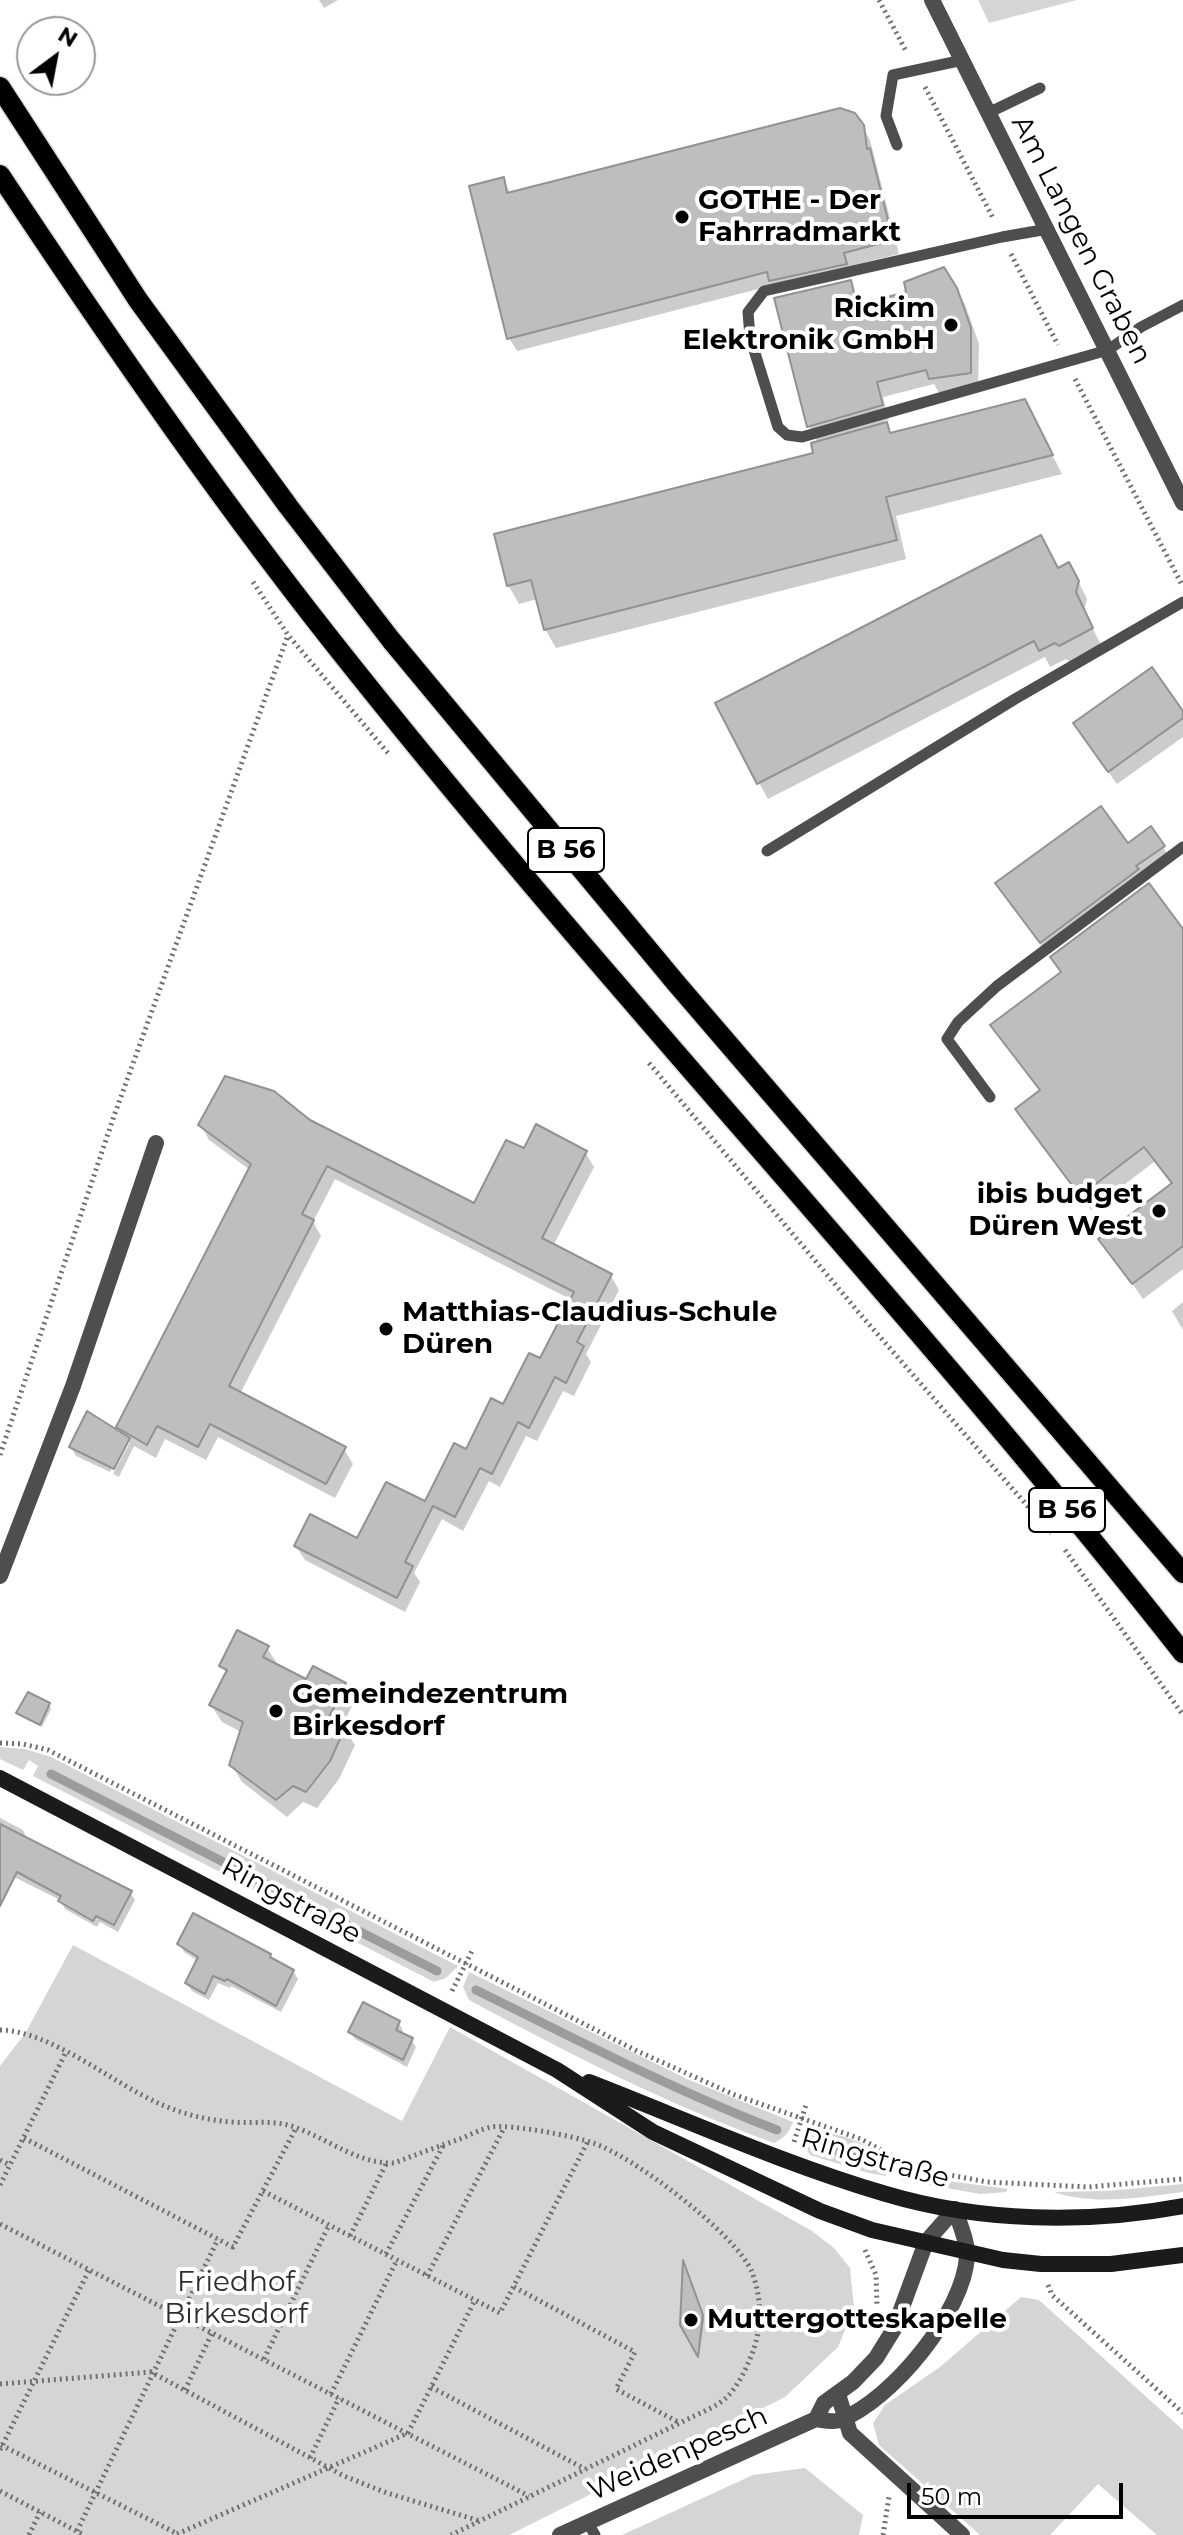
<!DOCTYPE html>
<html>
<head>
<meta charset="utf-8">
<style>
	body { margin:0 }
	#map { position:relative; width:1183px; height:2535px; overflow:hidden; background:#fff; font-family:Montserrat,sans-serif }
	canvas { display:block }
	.north { position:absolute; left:16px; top:16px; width:80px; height:80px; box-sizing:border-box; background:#fff; border:2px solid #999; border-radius:50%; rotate:32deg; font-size:22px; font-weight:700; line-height:32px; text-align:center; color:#000 }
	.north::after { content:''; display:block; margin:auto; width:28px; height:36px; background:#000; clip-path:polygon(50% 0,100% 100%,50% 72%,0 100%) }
	.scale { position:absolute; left:907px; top:2483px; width:216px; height:36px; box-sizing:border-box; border:4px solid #000; border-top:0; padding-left:10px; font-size:24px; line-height:28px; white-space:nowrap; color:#000; -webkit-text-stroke:6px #fff; paint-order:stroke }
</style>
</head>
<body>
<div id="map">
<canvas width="1183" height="2535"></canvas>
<div class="north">N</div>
<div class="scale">50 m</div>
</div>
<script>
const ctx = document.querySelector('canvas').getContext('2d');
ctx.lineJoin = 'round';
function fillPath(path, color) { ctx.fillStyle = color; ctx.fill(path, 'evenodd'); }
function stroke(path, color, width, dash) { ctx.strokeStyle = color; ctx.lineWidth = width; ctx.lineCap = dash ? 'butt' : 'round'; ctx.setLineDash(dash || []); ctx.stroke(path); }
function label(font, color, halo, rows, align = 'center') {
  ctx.font = font + ' Montserrat,sans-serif'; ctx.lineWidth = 8; ctx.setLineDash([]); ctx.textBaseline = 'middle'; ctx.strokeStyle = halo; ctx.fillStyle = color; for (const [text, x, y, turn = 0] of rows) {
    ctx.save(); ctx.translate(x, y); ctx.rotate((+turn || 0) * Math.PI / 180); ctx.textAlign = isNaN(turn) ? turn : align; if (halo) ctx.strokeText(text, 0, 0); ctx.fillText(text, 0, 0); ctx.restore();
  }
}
const green = new Path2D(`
	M978 0H1077L989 23Z
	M0 1747 25 1749 51 1757 458 1966 446 1978 434 1982 33 1776 38 1766 29 1760 23 1770 0 1759Z
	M73 1945 402 2121 450 2027 812 2231 834 2248 850 2268 854 2308 838 2347 785 2397 509 2535H0V2066L26 2032Z
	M469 1972 687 2079 793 2122C789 2133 784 2138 774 2143 668 2105 568 2053 469 2000L463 1987Z
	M805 2126C833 2135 877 2139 888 2169L886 2176 869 2173 810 2155 802 2142Z
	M909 2170 949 2181 1008 2189 1006 2192 980 2194 901 2180Z
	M1183 2184V2192C1141 2197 1094 2206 1054 2192L1107 2191Z
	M1021 2297 1039 2300 1183 2430V2535H1157L1098 2484 1050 2535H980L879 2445 873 2423 885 2405 940 2367Z
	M805 2468 863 2515 859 2535H622L753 2475Z`);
const shadow = new Path2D(`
	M319 0H338L324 8Z
	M862 126 870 140 899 254 850 266 853 277 779 293 774 285 517 351 509 338 503 179 511 194Z
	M850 282 860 306 956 289 965 304 979 344 978 388 939 393 934 384 883 397 889 420 884 421 892 435 1035 421 1062 474 896 516 906 559 556 648 545 629 538 599 519 604 508 585 816 454 818 443 809 426Z
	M1058 570 1078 581 1087 599 1084 611 1101 645 1070 662 1066 659 1050 667 1045 657 768 799 759 783Z
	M1183 714V737L1117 784 1083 737Z
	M1128 846 1163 847 1170 859 1142 879 1144 883 1048 955 1005 896Z
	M1183 932V1269L1143 1299 1101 1239 1172 1185 1154 1162 1091 1210 1018 1110 1040 1092 993 1025 1062 973 1053 958Z
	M309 1121 475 1206 524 1151 585 1152 594 1167 553 1246 611 1276 619 1290 586 1354 591 1362 574 1396 563 1391 537 1441 526 1436 500 1487 489 1481 463 1531 442 1519 414 1573 420 1582 405 1612 305 1560 296 1546 358 1541 426 1504 541 1361 572 1300 335 1179 313 1222 321 1236 240 1394 344 1449 353 1464 335 1498 218 1437 206 1460 165 1439 156 1458 134 1446 119 1477 113 1474 130 1442H126L110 1472 76 1456 71 1447 123 1437 118 1427 250 1170 209 1140 201 1125Z
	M1183 1302V1330L1172 1311Z
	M267 1648 278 1665 307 1681 344 1684 354 1702 342 1726 355 1745 339 1779 317 1808 303 1802 287 1817 242 1782 231 1764 241 1732 222 1722 211 1705 227 1675 222 1666Z
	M49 1705 51 1709 42 1727 19 1713Z
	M0 1818 23 1830 27 1839 130 1892 135 1900 118 1932 100 1922 97 1927 65 1909 60 1900 0 1870Z
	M179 1944 270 1955 273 1961 293 1971 298 1979 281 2012 231 1986 230 1988 218 1983 209 2000 192 1991 187 1983 198 1961 184 1952Z
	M399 2023 403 2031 401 2035 411 2040 416 2047 407 2067 355 2039 350 2032Z
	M686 2267 704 2320 699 2356 682 2325Z`);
const stream = new Path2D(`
	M51 1774 437 1971
	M476 1990C576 2039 673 2090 777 2130
	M814 2143 855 2157`);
const building = new Path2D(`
	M840 108 855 113 864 125 867 149 870 148 893 240 844 253 847 264 769 281 767 272 507 339 469 186 504 177 507 193Z
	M944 267 957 288 971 328V373L929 379 926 370 877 382 883 405 807 427 774 298 851 280 857 305 906 292 904 282Z
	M1025 399 1053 455 886 497 897 540 544 630 531 580 507 586 494 534 813 453 811 443 887 422 890 433Z
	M1041 535 1058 568 1069 562 1079 581 1076 592 1093 628 1059 646 1055 643 1039 651 1034 641 757 784 715 703Z
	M1152 667 1183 711V718L1108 772 1073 723Z
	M1101 806 1128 843 1151 826 1165 846 1136 866 1139 869 1040 943 995 883Z
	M1149 883 1183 929V1246L1132 1284 1098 1239 1172 1183 1144 1147 1080 1196 1015 1109 1040 1090 990 1025 1061 972 1050 957Z
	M225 1076 274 1091 310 1120 474 1203 506 1140 524 1148 536 1124 587 1151 542 1238 612 1274 577 1342 584 1346 566 1383 555 1377 529 1428 518 1422 492 1474 480 1468 455 1517 433 1506 405 1562 413 1566 397 1598 294 1546 310 1514 357 1538 386 1482 425 1501 454 1443 466 1449 491 1398 503 1404 529 1353 540 1358 574 1292 327 1166 302 1214 314 1220 229 1386 346 1447 326 1484 210 1424 198 1447 157 1426 147 1445 116 1427 251 1164 198 1125Z
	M87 1411 130 1438 114 1469 69 1447Z
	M237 1630 269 1646 263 1657 306 1679 313 1666 346 1683 329 1717 346 1726 330 1761 306 1792 293 1786 276 1800 229 1765 243 1722 209 1705 227 1670 219 1666Z
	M28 1692 50 1703 40 1725 16 1713Z
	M0 1824 132 1891 114 1925 96 1916 93 1921 58 1901 61 1896 17 1872 0 1906Z
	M193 1913 271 1954 270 1957 294 1970 276 2006 227 1979 225 1981 213 1976 205 1994 185 1983 198 1957 177 1944Z
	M363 2002 400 2021 396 2030 413 2038 403 2060 348 2032Z
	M683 2260 703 2315 698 2357 680 2325Z`);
const path = new Path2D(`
	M879 0 907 53
	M925 87 994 220
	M1011 254 1058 345
	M1075 379 1181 583
	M253 582 288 635 388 753
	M649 1063 860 1314 1051 1533
	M0 1455 114 1116 288 635
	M1065 1550 1183 1715
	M0 1743 23 1744 48 1750 637 2051 735 2095 861 2139 900 2160 934 2172 987 2182 1088 2187 1183 2179
	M452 1991 473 1949
	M0 2030C52 2031 112 2083 160 2104 183 2114 206 2120 231 2122 254 2124 275 2119 297 2128 330 2140 358 2164 394 2163 417 2154 440 2146 463 2138 471 2134 482 2129 491 2127 511 2124 574 2136 593 2143 633 2156 736 2234 752 2272 763 2301 762 2333 749 2361 744 2373 737 2387 727 2397 718 2406 702 2412 690 2418L451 2535
	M24 2138 233 2247 296 2128
	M794 2142 807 2102
	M0 2160 10 2165
	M0 2185 66 2052
	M263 2191 500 2313 588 2141
	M0 2224 529 2496
	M350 2236 386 2164
	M865 2250 876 2275 877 2305
	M386 2254 443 2146
	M427 2276 504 2128
	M1048 2285 1052 2295 1183 2413
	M514 2287 635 2352 616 2389 680 2423
	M264 2359 329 2225
	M0 2384 151 2372 344 2476 387 2493 480 2521
	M431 2387 585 2469
	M185 2390 212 2333
	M331 2394 397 2260
	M1 2445 178 2534
	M0 2450 89 2270
	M310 2458 339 2398
	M0 2491 84 2535
	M77 2531 218 2239
	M177 2534 408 2433 475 2300
	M29 2535 40 2512
	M883 2535 889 2497`);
const service = new Path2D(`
	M988 113 1040 88
	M897 145 886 116 893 75 963 60
	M1048 229 1002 237 764 291 748 312 750 337 778 427 787 435 802 437 1108 350 1141 327 1183 305
	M767 851 1015 699 1183 602
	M990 1097 947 1039 958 1022 997 986 1183 847
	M588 2523 595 2535`);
const minor = new Path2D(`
	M932 0 1183 503
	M0 1576 73 1386 156 1143
	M838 2394 850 2433 962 2535
	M816 2419 824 2403 853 2382 876 2358 894 2329 926 2242 955 2209
	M560 2535 816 2419C823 2420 833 2423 840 2420 892 2400 964 2312 967 2256 968 2242 959 2223 955 2209`);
const secondary = new Path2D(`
	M0 1778 557 2070 653 2132 820 2211 872 2230 1003 2260 1041 2264H1111L1183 2255
	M589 2082C687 2120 784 2164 886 2194 980 2222 1087 2224 1183 2206`);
const primary = new Path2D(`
	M0 87 138 300 288 506 391 640 676 983 1183 1573
	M0 175C112 344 228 512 355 670 622 1005 918 1316 1183 1653`);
const markers = [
	[682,217,8,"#000"],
	[951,325,8,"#000"],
	[1159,1211,8,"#000"],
	[386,1329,8,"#000"],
	[276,1711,8,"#000"],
	[691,2320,8,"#000"]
];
const shields = [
	[566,850,76],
	[1067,1510,76]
];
const shieldNames = [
	["B 56",566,850],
	["B 56",1067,1510]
];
const poiNames = [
	["GOTHE - Der",698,201],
	["Fahrradmarkt",698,233],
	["Rickim",935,309,"right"],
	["Elektronik GmbH",935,341,"right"],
	["ibis budget",1143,1195,"right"],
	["Düren West",1143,1227,"right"],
	["Matthias-Claudius-Schule",402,1313],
	["Düren",402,1345],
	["Gemeindezentrum",292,1695],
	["Birkesdorf",292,1727],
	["Muttergotteskapelle",707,2320]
];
const streetNames = [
	["Am Langen Graben",1081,240,63],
	["Ringstraße",291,1901,28],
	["Ringstraße",875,2159,16],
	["Weidenpesch",678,2454,-24]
];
const parkNames = [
	["Friedhof",236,2283],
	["Birkesdorf",236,2315]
];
fillPath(green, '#d5d5d5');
fillPath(shadow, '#0003');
stroke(stream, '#9c9c9c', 9);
fillPath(building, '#bebebe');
stroke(building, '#929292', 2);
stroke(primary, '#dbdbdb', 23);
stroke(path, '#707070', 5, [2, 4]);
stroke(service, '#4e4e4e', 11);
stroke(minor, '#4e4e4e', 16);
stroke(secondary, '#1b1b1b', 16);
stroke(primary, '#000', 20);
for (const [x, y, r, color] of markers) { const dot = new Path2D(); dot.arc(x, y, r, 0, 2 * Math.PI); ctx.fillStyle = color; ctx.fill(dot); stroke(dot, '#fff', 3); }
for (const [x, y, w] of shields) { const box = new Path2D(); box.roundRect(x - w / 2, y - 22, w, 44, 6); ctx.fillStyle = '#fff'; ctx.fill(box); stroke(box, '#000', 2); }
label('bold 26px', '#000', null, shieldNames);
label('bold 28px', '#000', '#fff', poiNames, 'left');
label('28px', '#000', '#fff', streetNames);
label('28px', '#2c2c2c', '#fff', parkNames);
</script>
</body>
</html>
